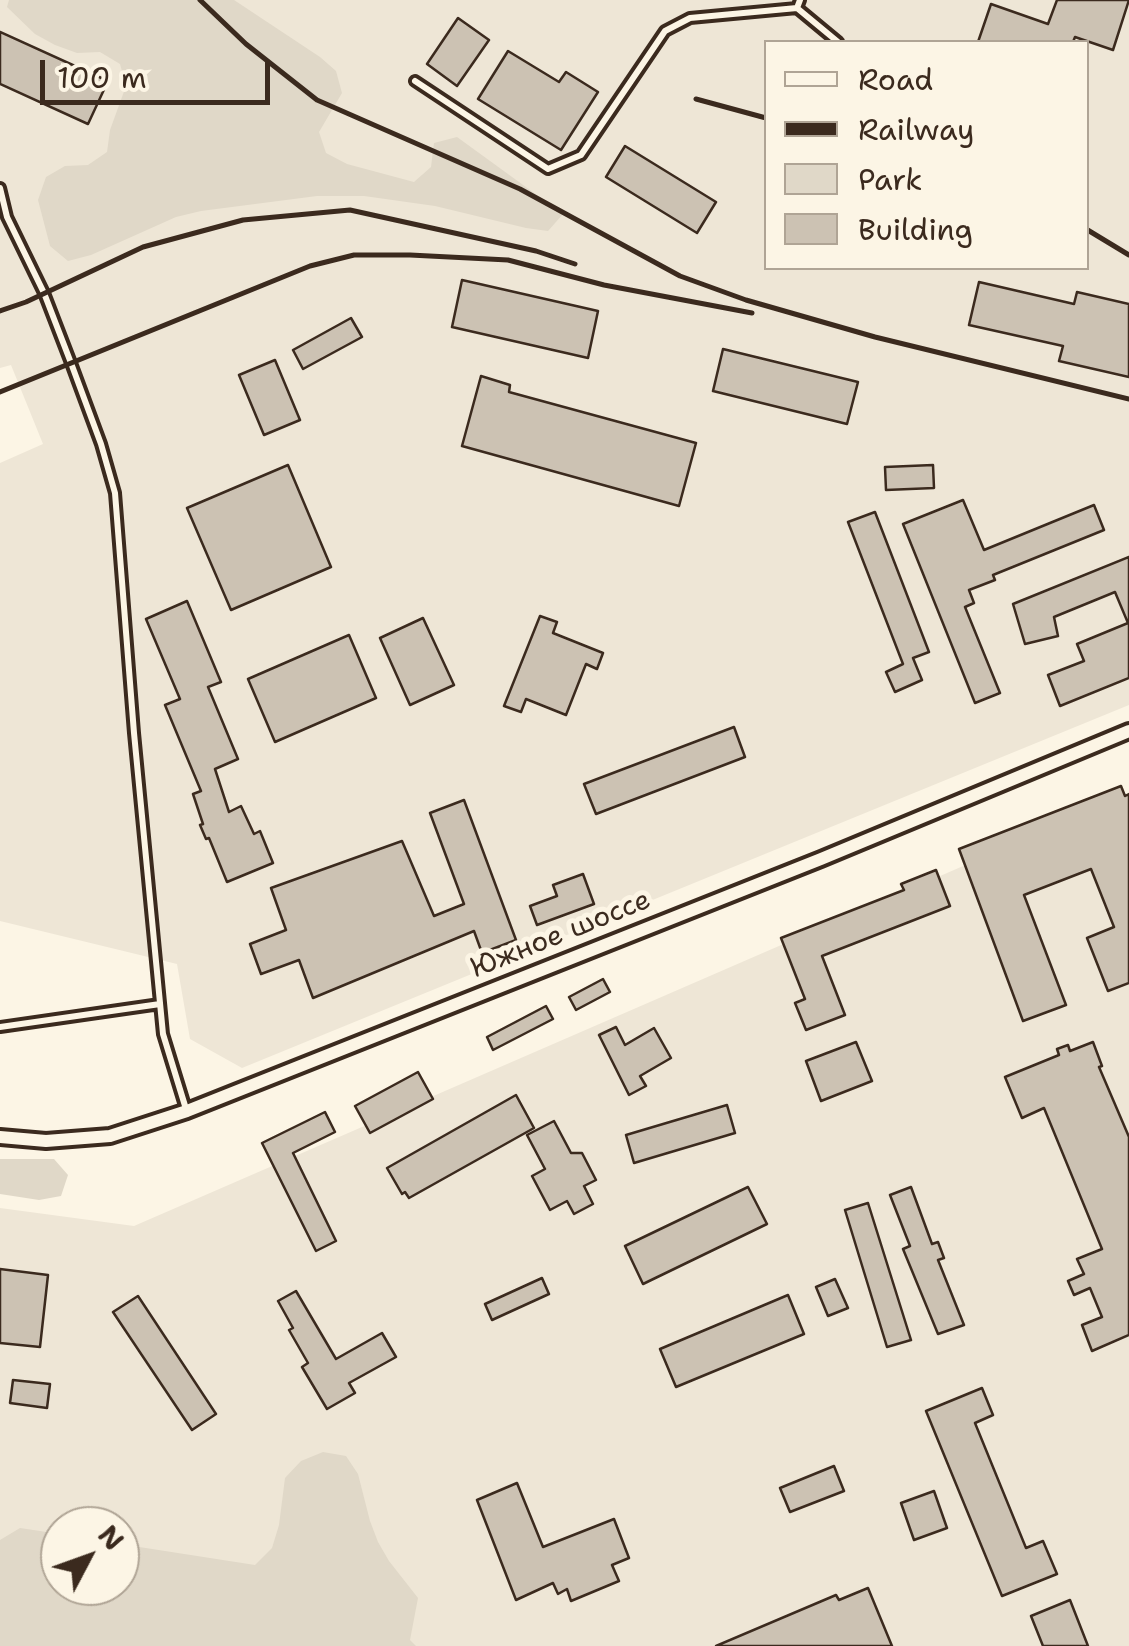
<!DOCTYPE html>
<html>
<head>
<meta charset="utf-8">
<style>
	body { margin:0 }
	#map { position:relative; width:1129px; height:1646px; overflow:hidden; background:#fcf5e5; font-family:"Shantell Sans",sans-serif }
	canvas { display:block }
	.legend { position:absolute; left:764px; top:40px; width:325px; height:230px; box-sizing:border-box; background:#fcf5e5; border:2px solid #afa495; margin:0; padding:12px 18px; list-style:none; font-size:30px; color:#3b2a1e }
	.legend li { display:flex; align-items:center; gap:20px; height:50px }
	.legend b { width:50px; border:2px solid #afa495 }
	.north { position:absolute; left:40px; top:1506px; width:100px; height:100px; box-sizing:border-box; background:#fcf5e5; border:2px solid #afa495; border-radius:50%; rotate:49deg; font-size:28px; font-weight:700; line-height:40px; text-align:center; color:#3b2a1e }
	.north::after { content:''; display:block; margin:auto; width:35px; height:45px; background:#3b2a1e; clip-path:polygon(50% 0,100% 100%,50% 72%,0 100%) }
	.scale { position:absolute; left:40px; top:60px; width:230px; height:45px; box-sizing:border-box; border:5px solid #3b2a1e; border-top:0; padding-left:12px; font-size:30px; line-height:35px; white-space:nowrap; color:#3b2a1e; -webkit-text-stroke:8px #fcf5e5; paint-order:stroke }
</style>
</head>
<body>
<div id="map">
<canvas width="1129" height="1646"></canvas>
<ul class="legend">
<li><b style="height:12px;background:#fcf5e5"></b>Road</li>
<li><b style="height:12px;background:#3b2a1e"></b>Railway</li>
<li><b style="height:28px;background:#e0d8c8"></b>Park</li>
<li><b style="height:28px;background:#ccc2b3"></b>Building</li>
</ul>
<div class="north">N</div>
<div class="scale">100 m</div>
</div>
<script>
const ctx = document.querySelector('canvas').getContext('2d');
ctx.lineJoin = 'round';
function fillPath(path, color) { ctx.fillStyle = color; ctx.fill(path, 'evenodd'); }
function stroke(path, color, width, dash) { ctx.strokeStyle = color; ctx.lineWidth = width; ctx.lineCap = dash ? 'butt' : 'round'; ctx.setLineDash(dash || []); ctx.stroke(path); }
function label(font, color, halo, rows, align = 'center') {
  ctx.font = font + ' "Shantell Sans",sans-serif'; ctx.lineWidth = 10; ctx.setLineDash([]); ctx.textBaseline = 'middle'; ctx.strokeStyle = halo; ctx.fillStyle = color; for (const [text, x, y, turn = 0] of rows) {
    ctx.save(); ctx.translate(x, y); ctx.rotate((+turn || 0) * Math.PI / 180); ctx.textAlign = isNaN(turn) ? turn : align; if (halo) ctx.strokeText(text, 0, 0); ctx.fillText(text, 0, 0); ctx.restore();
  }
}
const built = new Path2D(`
	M0 0H1129V705L242 1068 190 1039 177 964 0 921V463L43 444 11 365 0 368ZM766 42H1086V268H766Z
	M1129 794V1646H0V1208L134 1226ZM60 1526H120V1586H60Z`);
const green = new Path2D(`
	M9 0H234L320 57 336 71 342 93 319 132 326 153 347 164 414 182 431 167 434 143 457 137 563 214 548 231 526 228 435 206 364 196H317L201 211 176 217 91 255 68 261 50 246 38 200 46 177 65 166 88 165 107 152 110 130 126 86 120 64 100 52 77 53 55 45 35 34 7 7Z
	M0 1159H54L68 1175 61 1196 39 1200 0 1194Z
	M323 1452 346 1456 358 1474 370 1521 378 1542 389 1561 418 1598 410 1640 416 1646H0V1540L20 1528 60 1534V1586H120V1544L255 1565 272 1548 279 1525 285 1478 301 1461Z`);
const building = new Path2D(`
	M1057 0H1129L1113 50 1075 37 1073 42H978L991 4 1048 24Z
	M458 18 489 40 457 86 427 64Z
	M0 32 108 81 88 124 0 84Z
	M508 51 559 82 566 72 598 92 561 150 478 99Z
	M625 146 716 202 697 233 606 177Z
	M462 280 598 311 588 358 452 327Z
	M979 282 1074 304 1077 292 1129 304V377L1059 361 1063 346 969 325Z
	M351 318 362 337 303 369 293 350Z
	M723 349 858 382 847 424 713 391Z
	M275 360 300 420 264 435 239 375Z
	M481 376 510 385 509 392 696 443 679 506 462 446Z
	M288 465 331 567 231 610 187 508Z
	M933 465 934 488 886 490 885 467Z
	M963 500 984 550 1094 505 1104 530 993 575 995 580 969 590 974 603 965 607 1000 693 975 703 903 524Z
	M875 512 929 652 913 658 922 680 895 692 886 672 903 664 848 522Z
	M1129 557V678L1060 706 1048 675 1084 661 1077 644 1128 623 1115 592 1054 617 1058 636 1025 644 1013 604Z
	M187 601 221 682 208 687 238 759 215 769 229 812 241 806 254 834 260 831 273 863 227 882 209 838 206 839 200 825 203 824 193 794 201 791 165 705 180 699 146 619Z
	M540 616 557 622 553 633 603 653 597 669 586 664 566 715 526 699 521 712 504 706Z
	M423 618 454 685 410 705 380 638Z
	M349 635 376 698 275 742 248 679Z
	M734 727 745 757 596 814 584 784Z
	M1121 786 1125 796 1129 794V983L1108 991 1087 938 1114 927 1091 869 1024 895 1066 1005 1023 1021 959 849Z
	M464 800 516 940 482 953 474 931 313 998 299 960 261 974 250 944 286 930 271 888 402 841 434 916 464 904 430 813Z
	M936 870 950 906 822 956 845 1015 806 1030 795 1003 805 999 781 938 904 890 901 884Z
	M583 874 594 904 537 925 530 906 557 896 553 885Z
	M603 979 610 992 576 1010 569 997Z
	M546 1006 553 1019 493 1050 487 1037Z
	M616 1027 625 1045 654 1028 671 1058 640 1076 646 1086 629 1095 599 1035Z
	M856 1042 872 1081 821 1101 806 1061Z
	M1093 1042 1102 1066 1099 1067 1129 1137V1335L1092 1351 1082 1325 1102 1317 1090 1288 1074 1295 1068 1281 1084 1274 1077 1259 1102 1249 1044 1108 1022 1118 1005 1077 1059 1055 1057 1049 1068 1045 1070 1051Z
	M418 1072 433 1099 370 1133 355 1106Z
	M516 1095 534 1128 409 1198 405 1192 402 1194 387 1168Z
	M727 1105 735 1133 634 1163 626 1135Z
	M325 1112 335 1132 293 1153 336 1241 316 1251 262 1143Z
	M554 1121 571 1153H582L596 1180 584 1186 593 1204 574 1214 567 1201 550 1210 532 1176 545 1169 527 1135Z
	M748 1187 767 1224 643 1284 625 1246Z
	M911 1187 932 1244 938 1242 944 1258 938 1260 964 1325 938 1334 903 1249 910 1246 890 1195Z
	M868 1203 911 1340 887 1347 845 1210Z
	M0 1269 48 1275 40 1347 0 1343Z
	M542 1278 549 1294 492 1320 485 1304Z
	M835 1279 848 1308 828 1316 816 1287Z
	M296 1291 336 1359 382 1333 396 1357 349 1383 355 1393 327 1409 302 1367 308 1363 289 1330 293 1328 278 1301Z
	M788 1295 804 1334 676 1387 660 1349Z
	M138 1296 216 1414 192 1430 113 1312Z
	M13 1380 50 1384 47 1408 10 1403Z
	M982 1388 993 1415 975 1423 1026 1548 1043 1541 1057 1574 1002 1596 926 1411Z
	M834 1466 844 1491 790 1512 780 1488Z
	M517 1483 543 1547 614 1519 629 1558 612 1565 619 1581 571 1601 567 1589 558 1594 553 1583 516 1600 477 1500Z
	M934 1491 947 1528 914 1540 901 1503Z
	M868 1588 892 1646H716L836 1595 839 1600Z
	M1070 1600 1088 1646H1043L1031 1616Z`);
const service = new Path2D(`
	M797 8 838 42
	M415 81 548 169 581 155 665 31 690 18 797 8 800 0
	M0 188 7 217 44 293 71 363 101 444 115 493 134 733 163 1034 186 1109
	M0 1027 160 1004`);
const minor = new Path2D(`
	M0 1137 46 1141 110 1136 187 1111 821 859 1129 731`);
const rail = new Path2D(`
	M200 0 246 44 317 100 520 189 680 276 746 300 875 337 1129 399
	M696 99 766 118
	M1086 229 1129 255
	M0 311 26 302 143 247 243 220 350 210 536 251 575 264
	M0 392 310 266 354 255H410L508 260 604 285 752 313`);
const streetNames = [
	["Южное шоссе",561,935,-22]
];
fillPath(built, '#eee6d6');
fillPath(green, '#e0d8c8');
fillPath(building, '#ccc2b3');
stroke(building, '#3b2a1e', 2.5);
stroke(service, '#3b2a1e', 14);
stroke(minor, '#3b2a1e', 20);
stroke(service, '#fcf5e5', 6);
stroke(minor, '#fcf5e5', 12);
stroke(rail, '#3b2a1e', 5);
label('28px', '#3b2a1e', '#fcf5e5', streetNames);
</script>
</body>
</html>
